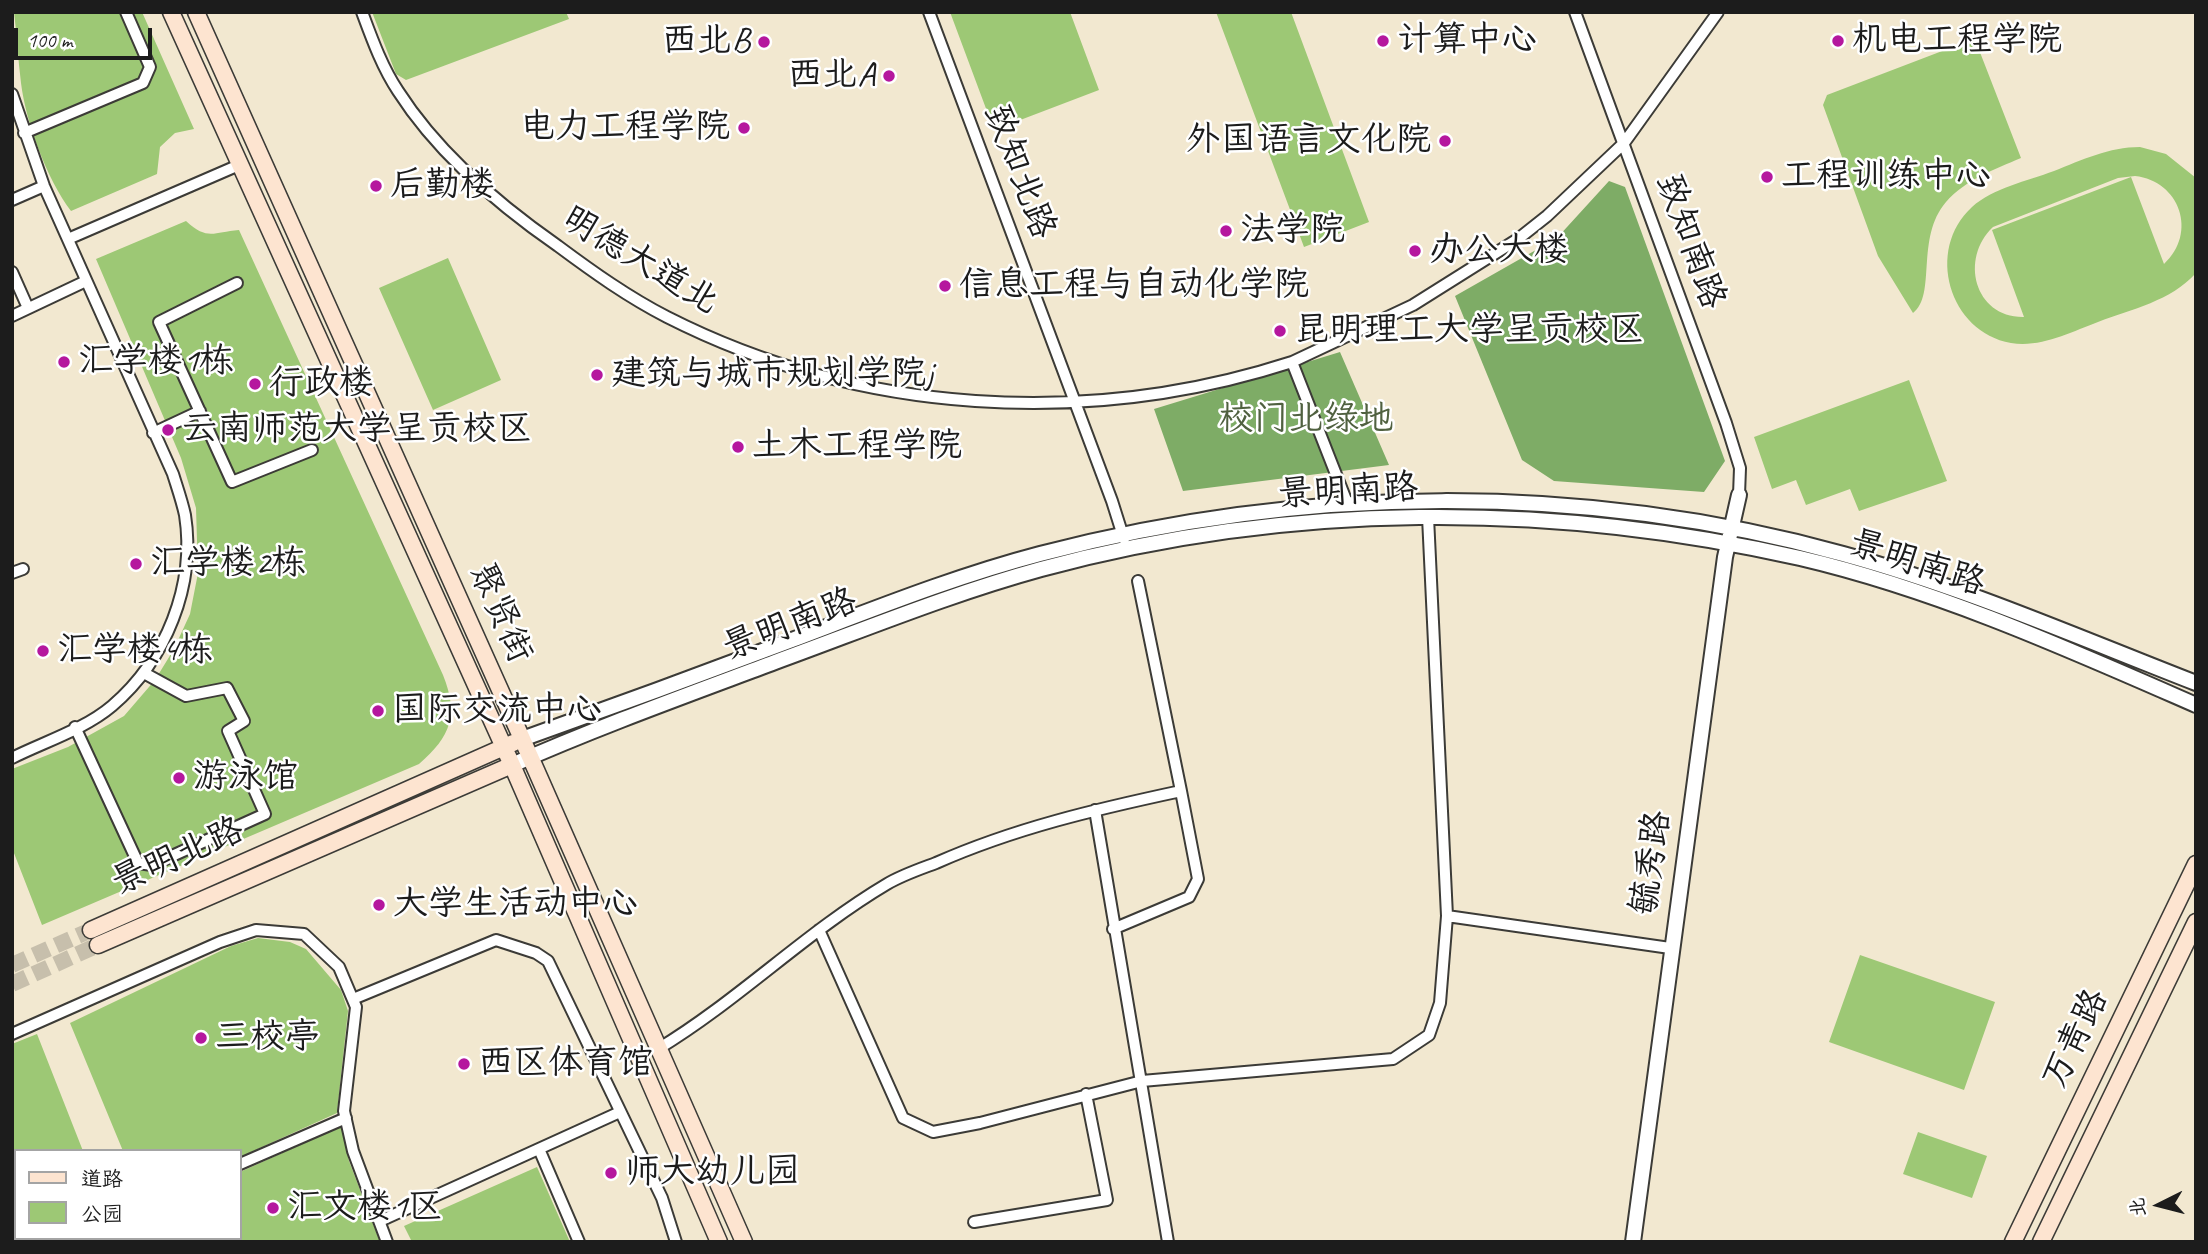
<!DOCTYPE html>
<html>
<head>
<meta charset="utf-8">
<style>
	body { margin:0 }
	#map { position:relative; width:2208px; height:1254px; overflow:hidden; background:#f2e8d0; font-family:Caveat,"LXGW WenKai TC",sans-serif }
	canvas { display:block }
	.frame { position:absolute; inset:0; border:14px solid #1c1c1c; pointer-events:none }
	.legend { position:absolute; left:14px; top:1149px; width:228px; height:91px; box-sizing:border-box; background:#fff; border:2px solid #a4a4a4; margin:0; padding:9px 12px; list-style:none; font-size:21px; color:#1c1c1c }
	.legend li { display:flex; align-items:center; gap:14px; height:35px }
	.legend b { width:35px; border:2px solid #a4a4a4 }
	.north { position:absolute; left:2124px; top:1170px; width:70px; height:70px; -webkit-text-stroke:5px #fff; paint-order:stroke; rotate:264deg; font-size:19px; font-weight:700; line-height:28px; text-align:center; color:#1c1c1c }
	.north::after { content:''; display:block; margin:auto; width:24px; height:32px; background:#1c1c1c; clip-path:polygon(50% 0,100% 100%,50% 72%,0 100%) }
	.scale { position:absolute; left:14px; top:28px; width:138px; height:32px; box-sizing:border-box; border:4px solid #1c1c1c; border-top:0; padding-left:9px; font-size:21px; line-height:24px; white-space:nowrap; color:#1c1c1c; -webkit-text-stroke:5px #fff; paint-order:stroke }
</style>
</head>
<body>
<div id="map">
<canvas width="2208" height="1254"></canvas>
<div class="frame"></div>
<ul class="legend">
<li><b style="height:9px;background:#fde4d0"></b>道路</li>
<li><b style="height:19px;background:#9dc875"></b>公园</li>
</ul>
<div class="north">北</div>
<div class="scale">100 m</div>
</div>
<script>
const ctx = document.querySelector('canvas').getContext('2d');
ctx.lineJoin = 'round';
function fillPath(path, color) { ctx.fillStyle = color; ctx.fill(path, 'evenodd'); }
function stroke(path, color, width, dash) { ctx.strokeStyle = color; ctx.lineWidth = width; ctx.lineCap = dash ? 'butt' : 'round'; ctx.setLineDash(dash || []); ctx.stroke(path); }
function label(font, color, halo, rows, align = 'center') {
  ctx.font = font + ' Caveat,"LXGW WenKai TC",sans-serif'; ctx.lineWidth = 5; ctx.setLineDash([]); ctx.textBaseline = 'middle'; ctx.strokeStyle = halo; ctx.fillStyle = color; for (const [text, x, y, turn = 0] of rows) {
    ctx.save(); ctx.translate(x, y); ctx.rotate((+turn || 0) * Math.PI / 180); ctx.textAlign = isNaN(turn) ? turn : align; if (halo) ctx.strokeText(text, 0, 0); ctx.fillText(text, 0, 0); ctx.restore();
  }
}
const green = new Path2D(`
	M14 12H142L194 129 175 133 160 147 157 174 71 211C47 179 26 123 21 83 18 60 17 36 14 12Z
	M372 12H566L569 19 406 80 396 74Z
	M950 12H1070L1099 90 994 130Z
	M1216 12H1291L1369 222 1304 247Z
	M1971 40 1976 42 2021 158C1995 169 1965 180 1946 202 1915 238 1937 295 1913 313L1878 256 1823 105 1827 95Z
	M2140 147 2166 154 2196 178V273C2171 301 2132 309 2098 322 2071 332 2041 348 2011 343 1949 332 1925 250 1972 207 1993 188 2027 181 2054 171 2082 160 2109 147 2140 147ZM2135 176C2180 181 2198 233 2164 264L2131 177 1992 230 2024 317C1975 318 1959 259 1993 227L2118 178Z
	M186 221C208 241 213 232 239 230L443 675C459 715 451 736 419 764L42 925 12 848V769L68 747 124 716 155 680 174 649 190 614 198 573 196 508 181 458 96 259Z
	M448 258 501 380 433 410 379 288Z
	M1909 380 1947 481 1859 511 1850 489 1806 505 1796 480 1772 489 1754 437Z
	M258 938 290 942 306 949 341 990 348 1011 337 1113 240 1157V1151H123L70 1023 231 946Z
	M1860 955 1995 1002 1964 1090 1829 1042Z
	M37 1034 83 1151H16V1238H53L45 1242H12V1044Z
	M342 1126 349 1161 380 1242H158L156 1238H240V1172Z
	M1918 1132 1987 1156 1972 1198 1903 1174Z
	M537 1167 570 1242H412L404 1226Z`);
const forest = new Path2D(`
	M1609 181 1625 187 1725 461 1704 492 1554 481 1522 460 1455 296 1557 238Z
	M1340 352 1389 465 1183 491 1154 409Z`);
const secondaryTunnel = new Path2D(`
	M12 965 91 930
	M12 984 98 945`);
const minor = new Path2D(`
	M362 12C372 39 382 67 398 91 437 152 499 205 558 246 593 272 628 297 667 317 860 415 1088 428 1292 362L1348 505
	M929 12 1112 501 1124 539
	M1575 12 1726 423 1740 468 1739 495
	M12 94 44 186 173 474C177 487 182 501 185 515 196 585 166 660 112 706 85 729 44 742 12 758
	M24 133 143 83 150 67 126 12
	M12 200 44 186
	M68 239 239 165
	M12 272 28 308
	M237 283 159 322 232 482 312 450
	M12 316 86 281
	M1292 362 1413 305 1518 239 1547 216 1624 143 1718 12
	M153 433 200 411
	M12 573 23 569
	M1138 581 1181 791
	M75 727 138 863 152 865 265 814 228 731 244 721 227 688 186 696 144 673
	M1095 810 1168 1242
	M1447 916 1670 948
	M819 930 903 1118 933 1132 980 1123 1142 1081 1393 1059 1429 1035 1440 1003 1447 916 1428 517
	M353 999 496 940 536 953 548 961 662 1198 676 1242
	M12 1034 220 942 256 930 304 934 339 967 356 1007 344 1111 353 1151 387 1242
	M658 1049C739 1000 806 932 887 884 902 875 920 869 936 863 1015 828 1097 809 1181 791L1198 879 1189 897 1113 929
	M539 1149 579 1242
	M240 1164 346 1118
	M380 1221 620 1112
	M974 1222 1107 1200 1086 1094
	M62 1242 70 1238`);
const tertiary = new Path2D(`
	M522 739C612 707 702 674 792 640 874 609 956 576 1040 554 1302 485 1582 482 1843 554 1964 587 2080 638 2196 683
	M512 765C598 727 687 695 775 662 863 630 950 594 1041 569 1288 502 1550 501 1800 558 1937 590 2068 649 2196 705
	M1633 1242 1725 557 1739 495`);
const secondary = new Path2D(`
	M171 12 512 765 719 1242
	M196 12 536 770 744 1242
	M91 930 513 743
	M98 945 512 765
	M2013 1242 2196 864
	M2041 1242 2196 922`);
const markers = [
	[1383,41,7,"#b5179e"],
	[1838,41,7,"#b5179e"],
	[764,42,7,"#b5179e"],
	[889,76,7,"#b5179e"],
	[744,128,7,"#b5179e"],
	[1445,141,7,"#b5179e"],
	[1767,177,7,"#b5179e"],
	[376,186,7,"#b5179e"],
	[1226,231,7,"#b5179e"],
	[1415,251,7,"#b5179e"],
	[945,286,7,"#b5179e"],
	[1280,331,7,"#b5179e"],
	[64,362,7,"#b5179e"],
	[597,375,7,"#b5179e"],
	[255,384,7,"#b5179e"],
	[168,430,7,"#b5179e"],
	[738,447,7,"#b5179e"],
	[136,564,7,"#b5179e"],
	[43,651,7,"#b5179e"],
	[378,711,7,"#b5179e"],
	[179,778,7,"#b5179e"],
	[379,905,7,"#b5179e"],
	[201,1038,7,"#b5179e"],
	[464,1064,7,"#b5179e"],
	[611,1173,7,"#b5179e"],
	[273,1208,7,"#b5179e"]
];
const poiNames = [
	["计算中心",1397,41],
	["机电工程学院",1852,41],
	["西北B",750,42,"right"],
	["西北A",875,76,"right"],
	["电力工程学院",730,128,"right"],
	["外国语言文化院",1431,141,"right"],
	["工程训练中心",1781,177],
	["后勤楼",390,186],
	["法学院",1240,231],
	["办公大楼",1429,251],
	["信息工程与自动化学院",959,286],
	["昆明理工大学呈贡校区",1294,331],
	["汇学楼1栋",78,362],
	["建筑与城市规划学院j",611,375],
	["行政楼",269,384],
	["云南师范大学呈贡校区",182,430],
	["土木工程学院",752,447],
	["汇学楼2栋",150,564],
	["汇学楼4栋",57,651],
	["国际交流中心",392,711],
	["游泳馆",193,778],
	["大学生活动中心",393,905],
	["三校亭",215,1038],
	["西区体育馆",478,1064],
	["师大幼儿园",625,1173],
	["汇文楼1区",287,1208]
];
const streetNames = [
	["致知北路",1019,172,69],
	["致知南路",1690,242,70],
	["明德大道北",640,261,31],
	["景明南路",1348,492,-3],
	["景明南路",1917,564,18],
	["聚贤街",500,613,66],
	["景明南路",790,625,-21],
	["景明北路",178,857,-24],
	["毓秀路",1652,863,-82],
	["万青路",2076,1039,-64]
];
const parkNames = [
	["校门北绿地",1306,420]
];
fillPath(green, '#9dc875');
fillPath(forest, '#7eac66');
stroke(secondaryTunnel, '#c7bfac', 16, [16, 8]);
stroke(minor, '#3c3b37', 14);
stroke(tertiary, '#3c3b37', 18);
stroke(secondary, '#3c3b37', 19);
stroke(minor, '#fff', 10);
stroke(tertiary, '#fff', 14);
stroke(secondary, '#fde4d0', 16);
for (const [x, y, r, color] of markers) { const dot = new Path2D(); dot.arc(x, y, r, 0, 2 * Math.PI); ctx.fillStyle = color; ctx.fill(dot); stroke(dot, '#fff', 2.5); }
label('35px', '#1c1c1c', '#fff', poiNames, 'left');
label('35px', '#1c1c1c', '#fff', streetNames);
label('35px', '#506140', '#fff', parkNames);
</script>
</body>
</html>
